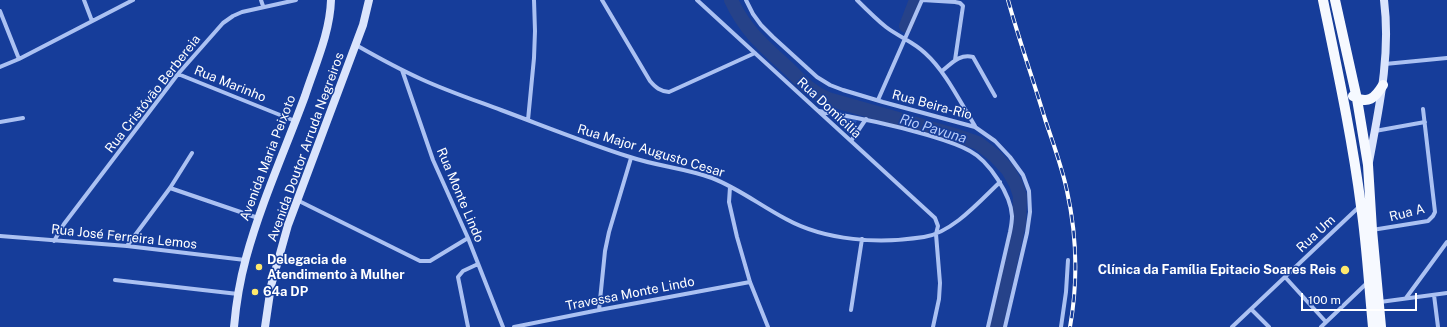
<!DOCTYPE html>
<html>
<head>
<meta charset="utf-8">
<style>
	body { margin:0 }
	#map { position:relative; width:1447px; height:327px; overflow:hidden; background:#163d9a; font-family:"Public Sans",sans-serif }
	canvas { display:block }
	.scale { position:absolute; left:1301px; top:293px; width:116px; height:18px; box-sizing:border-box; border:2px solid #fff; border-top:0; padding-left:5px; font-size:12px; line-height:14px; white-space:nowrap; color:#fff; -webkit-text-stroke:3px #163d9a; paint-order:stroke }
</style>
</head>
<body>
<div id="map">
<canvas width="1447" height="327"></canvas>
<div class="scale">100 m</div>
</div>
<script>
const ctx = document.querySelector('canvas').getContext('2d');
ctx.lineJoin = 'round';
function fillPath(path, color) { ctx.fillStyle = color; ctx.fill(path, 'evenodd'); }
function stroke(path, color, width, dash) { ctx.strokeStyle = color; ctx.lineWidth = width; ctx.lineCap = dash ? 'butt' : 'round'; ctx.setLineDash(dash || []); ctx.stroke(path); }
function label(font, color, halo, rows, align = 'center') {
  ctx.font = font + ' "Public Sans",sans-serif'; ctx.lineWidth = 3; ctx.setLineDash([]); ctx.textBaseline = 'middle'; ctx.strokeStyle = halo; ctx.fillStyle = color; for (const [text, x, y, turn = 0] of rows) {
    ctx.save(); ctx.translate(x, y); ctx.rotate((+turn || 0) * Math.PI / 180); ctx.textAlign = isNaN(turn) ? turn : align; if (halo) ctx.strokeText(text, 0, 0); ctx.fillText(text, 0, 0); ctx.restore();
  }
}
const green = new Path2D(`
	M831 115 858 119 851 131Z`);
const river = new Path2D(`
	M731 0C746 32 764 46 789 69 802 82 811 92 828 99L958 136 978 143 995 156 1008 170 1016 184 1020 196 1019 224 996 327
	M906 26 916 0`);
const street = new Path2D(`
	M84 0 92 21
	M261 0 263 6
	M602 0 650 81C656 88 660 91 669 92L755 53
	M697 0 935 218 938 226 936 234 940 283 939 299 933 327
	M746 0 753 14 761 25 773 37 817 77 830 85 843 90 883 102 975 127 995 141 1010 157 1023 175 1029 191 1030 212 1027 233 1005 327
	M857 0C866 9 876 19 886 27 899 37 914 42 925 53 946 72 960 102 975 126
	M922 0 955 2 960 3 963 6 955 60
	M0 11 19 59
	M356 45C377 57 399 69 421 79 447 91 474 100 501 110 544 126 586 143 630 157 656 166 685 168 712 178 738 188 761 206 786 219 826 241 879 244 924 237 952 233 980 201 1000 182
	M1385 64 1447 58
	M0 67 19 59 133 0
	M402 70 433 160 468 238 503 327
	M942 71C951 64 960 53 973 57L995 96
	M178 74 295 121
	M878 100 922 0
	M819 111C855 117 889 124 924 134 940 139 956 143 970 151 989 161 1011 195 1012 216 1012 221 1011 227 1010 232L988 327
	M528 120 534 58 535 31 534 0
	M0 122 23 118
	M1375 131 1425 122
	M851 141 866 119
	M730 187 729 202 737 237 750 282 768 327
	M170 188 258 218
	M297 200 420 261H430L468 238
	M1372 230 1428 221 1433 216 1435 212 1423 109
	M0 236 127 246 245 260
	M54 241 64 224 178 74 223 23 233 16 242 12 296 0
	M127 246 170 188 192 153
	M1285 277 1326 322
	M115 280 238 294
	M1434 295 1438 327
	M1406 298 1447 242
	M1380 302 1447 293
	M599 310 605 251 609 232 631 158
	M851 310 862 239
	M1252 310 1269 327
	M468 327 458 277 463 271 478 264
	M514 327 599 310 750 282
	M1061 327 1066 292 1068 260
	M1232 327 1360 206
	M1321 327 1367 283`);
const secondary = new Path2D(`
	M1369 162C1379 108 1391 55 1384 0
	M234 327C236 304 240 280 246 258 261 203 285 150 305 96 315 65 330 33 331 0
	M265 327 271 286 288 225 363 25 369 0`);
const primary = new Path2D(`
	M1323 0C1337 68 1352 137 1361 206 1367 246 1369 287 1373 327
	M1335 0 1357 99 1368 165 1372 230 1381 327
	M1353 96C1368 105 1375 98 1383 85`);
const rail = new Path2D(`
	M1008 0C1019 40 1033 79 1045 119 1053 143 1062 167 1067 191 1077 236 1078 282 1070 327`);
const markers = [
	[259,267,4,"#ffe96c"],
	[1345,270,5,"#ffe96c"],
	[255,292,4,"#ffe96c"]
];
const streetNames = [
	["Rua Marinho",230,84,22],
	["Rua Cristóvão Berbereia",153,94,-52],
	["Rua Beira-Rio",932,105,15],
	["Rua Domicilia",829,108,43],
	["Avenida Doutor Arruda Negreiros",306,147,-70],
	["Rua Major Augusto Cesar",651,151,17],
	["Avenida Maria Peixoto",268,158,-69],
	["Rua Monte Lindo",460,195,67],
	["Rua A",1407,213,-14],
	["Rua Um",1316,234,-43],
	["Rua José Ferreira Lemos",124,237,6],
	["Travessa Monte Lindo",630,294,-11]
];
const poiNames = [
	["Delegacia de",267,260],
	["Atendimento à Mulher",267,275],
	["Clínica da Família Epitacio Soares Reis",1336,270,"right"],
	["64a DP",263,292]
];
const waterNames = [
	["Rio Pavuna",933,129,17]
];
fillPath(green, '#2a56b8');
stroke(river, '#264289', 14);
stroke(street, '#abc1f2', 4);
stroke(secondary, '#dae4fc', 8);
stroke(primary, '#f6f9ff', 10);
stroke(rail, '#fff', 4);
stroke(rail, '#163d9a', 2.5, [8]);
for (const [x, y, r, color] of markers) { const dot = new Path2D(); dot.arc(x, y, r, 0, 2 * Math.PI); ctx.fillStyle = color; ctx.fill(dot); stroke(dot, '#163d9a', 1.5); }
label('13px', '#fff', '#163d9a', streetNames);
label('bold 13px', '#fff', '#163d9a', poiNames, 'left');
label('italic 14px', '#b8ccf9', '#163d9a', waterNames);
</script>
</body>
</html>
